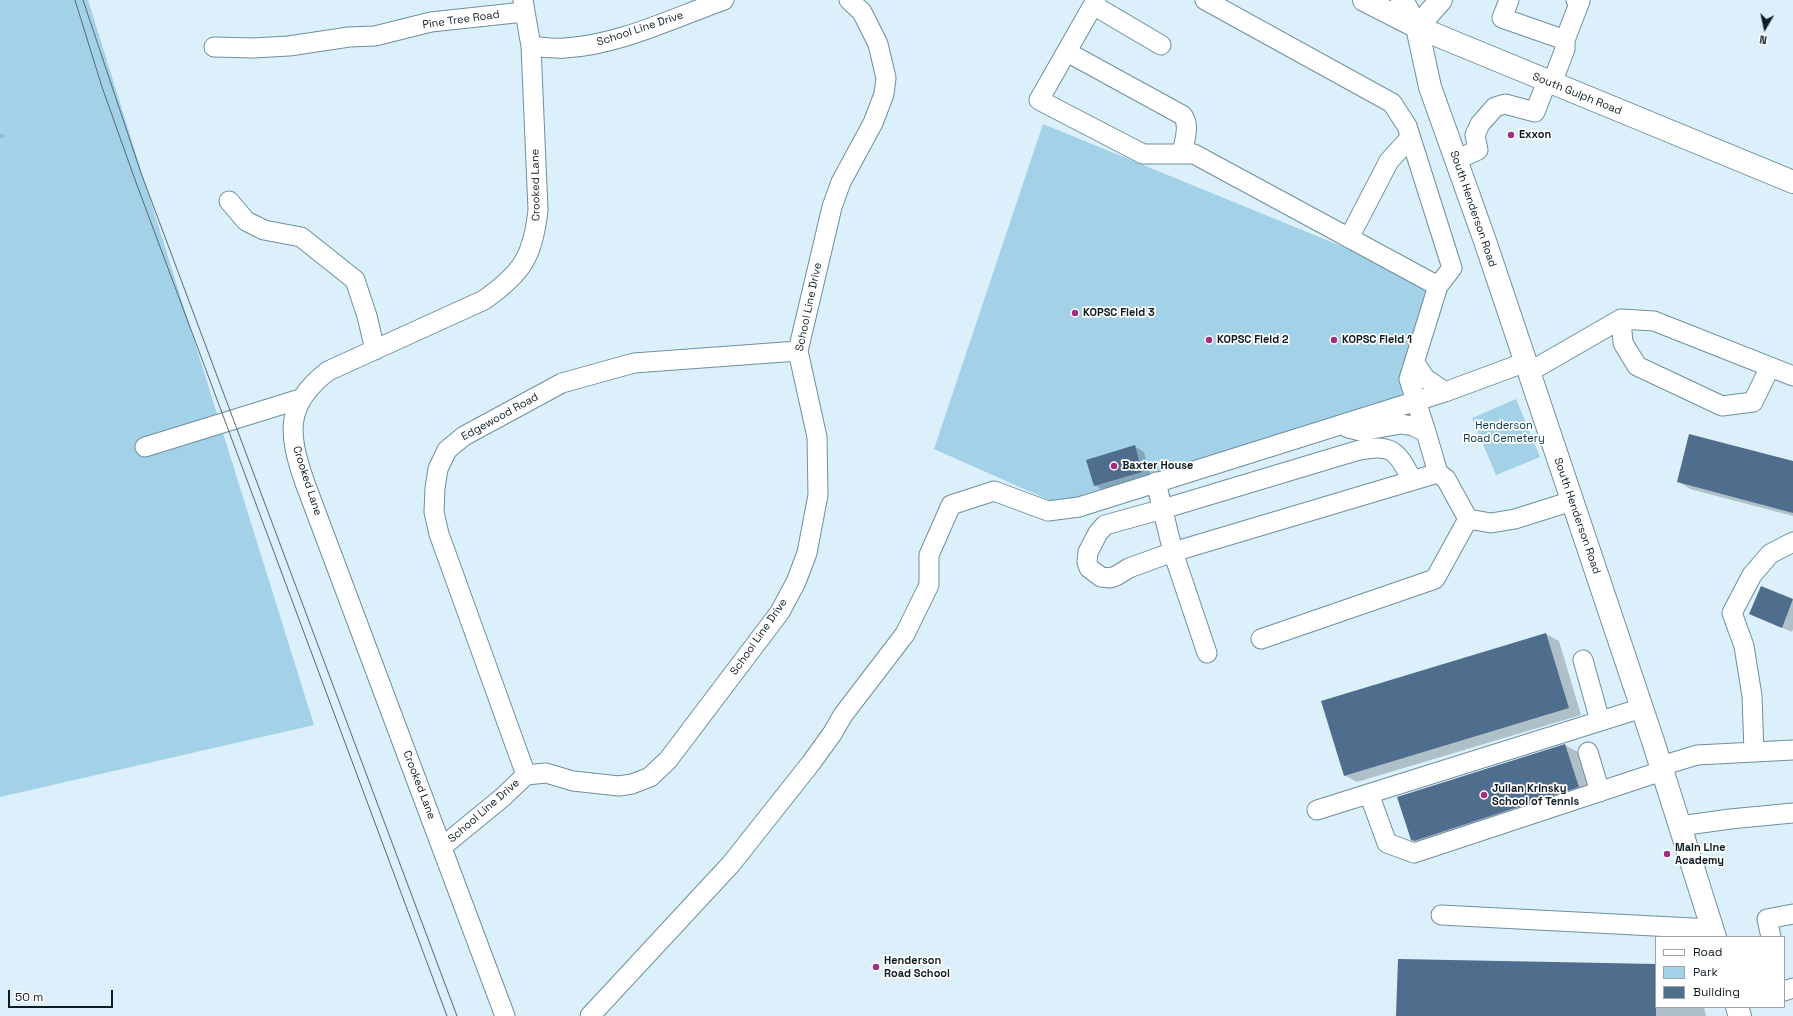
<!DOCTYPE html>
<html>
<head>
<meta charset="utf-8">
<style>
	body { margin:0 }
	#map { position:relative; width:1793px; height:1016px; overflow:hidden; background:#dbf0fb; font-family:"Space Grotesk",sans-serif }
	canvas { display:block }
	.legend { position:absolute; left:1655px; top:936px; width:130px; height:72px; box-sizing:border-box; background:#fff; border:1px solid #9fa5a7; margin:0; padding:5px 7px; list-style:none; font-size:12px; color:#0f1d23 }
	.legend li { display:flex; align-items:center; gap:8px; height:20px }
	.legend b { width:20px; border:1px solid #9fa5a7 }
	.north { position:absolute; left:1745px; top:8px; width:40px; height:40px; -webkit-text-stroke:3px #fff; paint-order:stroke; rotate:189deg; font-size:11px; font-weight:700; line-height:16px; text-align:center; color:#0f1d23 }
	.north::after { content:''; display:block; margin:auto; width:14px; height:18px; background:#0f1d23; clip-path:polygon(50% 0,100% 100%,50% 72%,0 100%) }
	.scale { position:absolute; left:8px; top:990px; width:105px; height:18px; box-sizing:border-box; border:2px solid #0f1d23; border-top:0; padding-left:5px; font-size:12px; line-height:14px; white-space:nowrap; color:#0f1d23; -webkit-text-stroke:3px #fff; paint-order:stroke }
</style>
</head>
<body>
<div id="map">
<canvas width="1793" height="1016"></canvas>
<ul class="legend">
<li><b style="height:5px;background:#fff"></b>Road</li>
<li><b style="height:11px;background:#a3d1e7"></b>Park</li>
<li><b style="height:11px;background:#4f6d8d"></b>Building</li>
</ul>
<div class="north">N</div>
<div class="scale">50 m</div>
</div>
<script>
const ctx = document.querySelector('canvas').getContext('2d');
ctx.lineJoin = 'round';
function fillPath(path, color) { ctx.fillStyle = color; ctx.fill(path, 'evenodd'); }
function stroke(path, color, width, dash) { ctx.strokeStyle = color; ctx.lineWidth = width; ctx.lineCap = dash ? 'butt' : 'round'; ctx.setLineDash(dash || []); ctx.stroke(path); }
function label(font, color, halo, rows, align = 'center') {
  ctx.font = font + ' "Space Grotesk",sans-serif'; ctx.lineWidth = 3.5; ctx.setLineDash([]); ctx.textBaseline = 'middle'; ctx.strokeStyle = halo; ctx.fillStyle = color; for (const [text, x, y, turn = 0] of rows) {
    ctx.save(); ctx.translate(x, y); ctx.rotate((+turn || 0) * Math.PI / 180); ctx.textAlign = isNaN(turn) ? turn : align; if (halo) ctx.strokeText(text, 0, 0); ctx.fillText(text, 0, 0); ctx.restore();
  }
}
const green = new Path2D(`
	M0 0H88L314 725 0 797Z
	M1043 124 1434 284 1411 398 1058 504 934 449Z
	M1516 399 1540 457 1496 475 1472 418Z`);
const shadow = new Path2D(`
	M1134 446 1144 452 1151 477 1105 491 1095 485Z
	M1793 462V516L1690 489 1678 481Z
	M1762 587 1793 600V629L1792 632 1751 614Z
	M1546 634 1559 641 1581 715 1357 782 1344 775Z
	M1565 745 1578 752 1591 794 1425 847 1412 840Z
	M1656 965V1007H1704L1706 1016H1397Z`);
const stream = new Path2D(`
	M0 136H2`);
const building = new Path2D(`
	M1689 434 1793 461V513L1677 482Z
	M1135 445 1142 472 1094 486 1086 460Z
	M1761 586 1793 599 1782 628 1749 614Z
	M1546 633 1569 708 1344 776 1321 701Z
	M1565 744 1579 787 1414 841 1411 840 1397 797Z
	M1398 959 1656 964V1016H1396Z`);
const minor = new Path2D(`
	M1096 0 1039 100 1143 154H1194L1438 286 1409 379 1426 432
	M1205 0 1392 103 1407 126 1452 268 1438 286
	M1509 0 1502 18 1565 40
	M1093 5 1161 45
	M531 46C542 47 554 49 565 48 619 45 673 18 724 0
	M214 47 253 48 289 46 349 37 375 36 431 22 524 12
	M1067 52 1182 115C1191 124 1184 142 1182 154
	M1552 83 1565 49V40L1580 1 1576 0
	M1456 160 1478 150 1475 135 1480 124 1495 107 1505 104 1535 112 1547 81
	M229 201 246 221 264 230 301 237 355 280 367 316 375 350
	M1349 238 1389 161 1410 138
	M1621 319 1623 343 1637 366 1722 406 1753 402 1770 367
	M1415 363 1425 378 1445 392
	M1529 372 1621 319 1654 321 1793 376
	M1348 428 1361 431 1401 424 1413 426 1426 432 1438 473
	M145 447 300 399
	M1412 480C1397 450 1391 443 1356 451L1163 509 1105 525 1098 533 1088 552 1087 562 1089 568 1101 577 1110 578 1116 576 1129 568 1173 552 1438 473 1446 479 1468 519
	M1156 482 1173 552 1207 653
	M1261 639 1435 579 1468 519 1491 523 1515 519 1572 501
	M1583 660 1600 721
	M1588 752 1600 792
	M1754 752 1752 696 1744 646 1732 613 1752 575 1770 554 1793 542
	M1661 766 1697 755 1793 750
	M526 775 439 534 434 512 435 488 438 469 447 450 464 436 562 383 634 363 798 351
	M1369 794 1387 843 1414 853 1662 771
	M1317 810 1642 708
	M1680 826 1730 819 1793 813
	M442 847 503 797 526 775 546 773 573 781 619 786 632 784 650 777 668 760 780 612 796 582 807 553 818 495 817 437 798 351 832 207 841 182 873 123 884 94 886 78 878 44 862 12 849 0
	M1441 915 1712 929
	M1771 937 1767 919 1793 914
	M1784 991 1793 988
	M505 1016 305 483C288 434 284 405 328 371L484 300C522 273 533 257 538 210L531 46 523 0
	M590 1016 731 864 811 763 832 734 843 715 905 634 929 585V555L951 505 994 491 1048 511 1079 507 1445 392 1526 362`);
const major = new Path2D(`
	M1364 0 1417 27 1793 182
	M1417 27 1430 87 1485 241 1653 741 1715 937
	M1737 1007 1740 1016`);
const highway = new Path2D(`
	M1402 0 1417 27 1441 0`);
const tram = new Path2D(`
	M75 0 102 87 134 177 447 1016
	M83 0 141 173 457 1016`);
const markers = [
	[1511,135,4,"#a42d84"],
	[1075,313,4,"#a42d84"],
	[1209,340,4,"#a42d84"],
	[1334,340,4,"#a42d84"],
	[1114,466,4,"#a42d84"],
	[1484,795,4,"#a42d84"],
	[1667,854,4,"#a42d84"],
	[876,967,4,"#a42d84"]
];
const streetNames = [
	["Pine Tree Road",461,20,-8],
	["School Line Drive",640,29,-18],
	["South Gulph Road",1577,94,22],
	["Crooked Lane",536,185,-91],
	["South Henderson Road",1473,209,71],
	["School Line Drive",809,307,-78],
	["Edgewood Road",500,417,-29],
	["Crooked Lane",307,481,72],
	["South Henderson Road",1577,516,71],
	["School Line Drive",759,637,-55],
	["Crooked Lane",419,785,69],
	["School Line Drive",484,811,-41]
];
const poiNames = [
	["Exxon",1519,135],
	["KOPSC Field 3",1083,313],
	["KOPSC Field 2",1217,340],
	["KOPSC Field 1",1342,340],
	["Baxter House",1122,466],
	["Julian Krinsky",1492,789],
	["School of Tennis",1492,802],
	["Main Line",1675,848],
	["Academy",1675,861],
	["Henderson",884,961],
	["Road School",884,974]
];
const parkNames = [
	["Henderson",1504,426],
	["Road Cemetery",1504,439]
];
fillPath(green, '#a3d1e7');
fillPath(shadow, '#0003');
stroke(stream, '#a3afd9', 4);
fillPath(building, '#4f6d8d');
stroke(minor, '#6d8f9f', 21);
stroke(major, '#6d8f9f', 24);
stroke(highway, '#6d8f9f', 24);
stroke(minor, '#fff', 19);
stroke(major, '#fff', 22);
stroke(highway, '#fff', 22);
stroke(tram, '#586971', 1);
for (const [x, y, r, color] of markers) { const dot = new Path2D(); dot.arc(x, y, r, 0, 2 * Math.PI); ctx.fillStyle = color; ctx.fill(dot); stroke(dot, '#fff', 1.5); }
label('11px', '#0f1d23', '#fff', streetNames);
label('bold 11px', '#0f1d23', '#fff', poiNames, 'left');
label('11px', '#063344', '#fff', parkNames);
</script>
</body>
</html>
